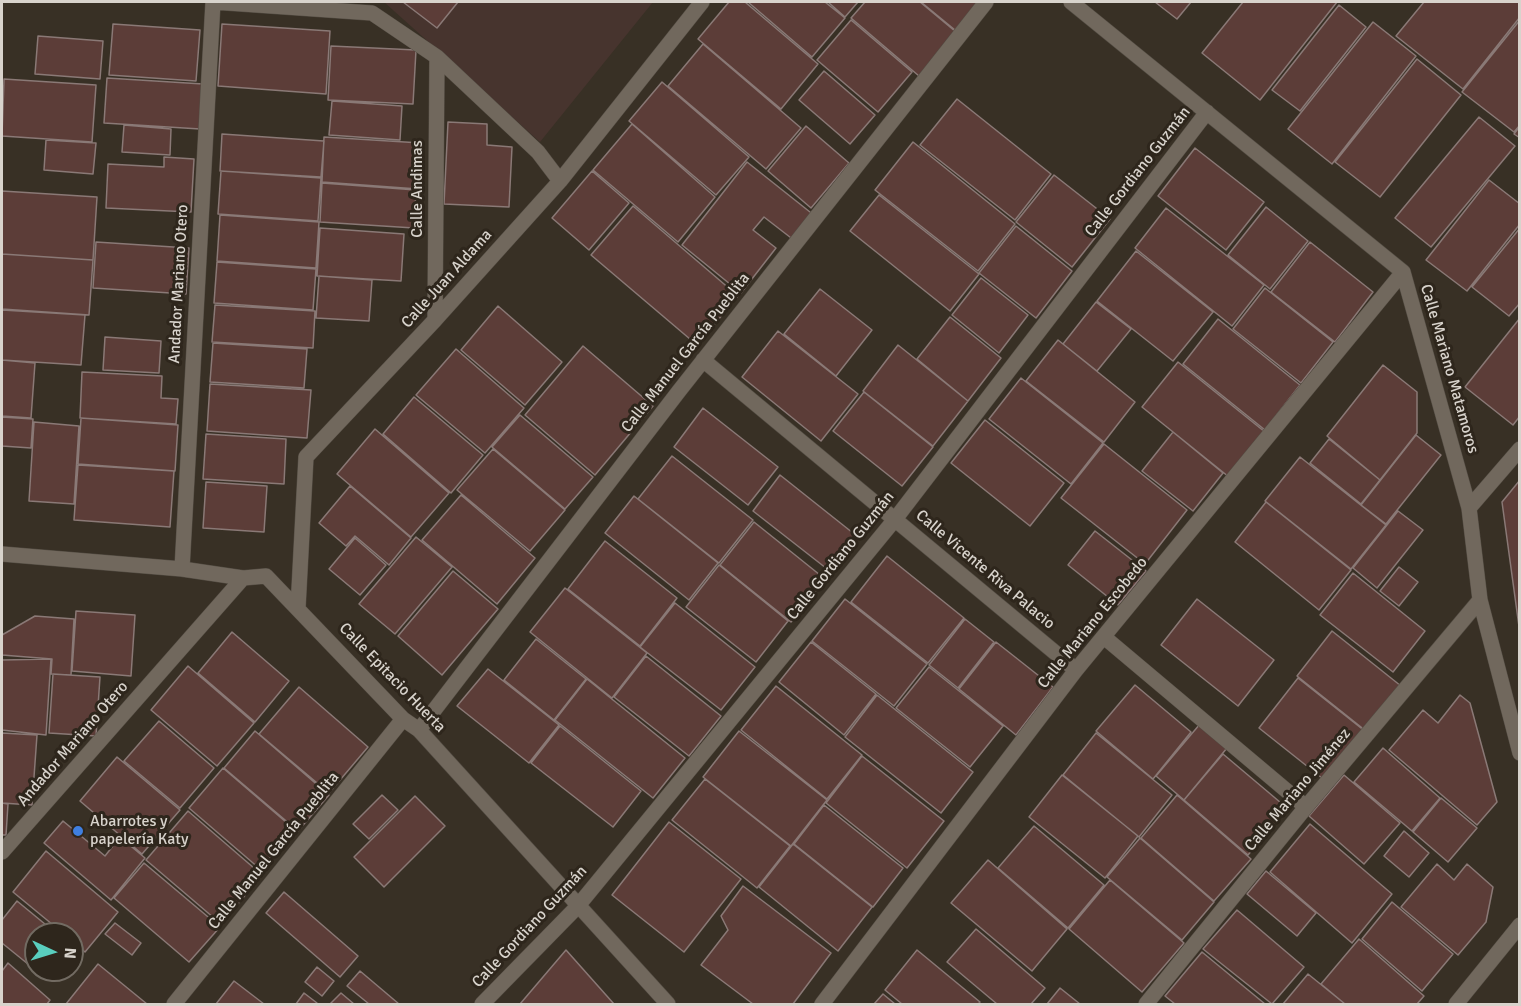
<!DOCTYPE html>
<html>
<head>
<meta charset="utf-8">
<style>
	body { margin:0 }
	#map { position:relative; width:1521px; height:1006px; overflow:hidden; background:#383025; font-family:Signika,sans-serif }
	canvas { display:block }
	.frame { position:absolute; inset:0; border:3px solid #d8d3cc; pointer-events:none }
	.north { position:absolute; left:24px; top:922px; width:60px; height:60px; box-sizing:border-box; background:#2e261c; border:2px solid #726b62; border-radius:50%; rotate:94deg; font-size:16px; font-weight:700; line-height:24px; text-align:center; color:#d8d3cc }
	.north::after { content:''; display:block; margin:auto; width:21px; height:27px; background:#59cebe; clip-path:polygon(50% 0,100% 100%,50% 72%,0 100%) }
</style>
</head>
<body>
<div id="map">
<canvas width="1521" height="1006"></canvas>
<div class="frame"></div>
<div class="north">N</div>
</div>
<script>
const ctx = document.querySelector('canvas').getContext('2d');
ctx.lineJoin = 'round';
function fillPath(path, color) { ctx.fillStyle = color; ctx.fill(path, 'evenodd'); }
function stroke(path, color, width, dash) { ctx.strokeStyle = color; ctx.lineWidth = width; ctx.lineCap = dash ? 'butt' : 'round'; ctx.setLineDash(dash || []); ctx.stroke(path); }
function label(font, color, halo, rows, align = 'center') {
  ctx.font = font + ' Signika,sans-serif'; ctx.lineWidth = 6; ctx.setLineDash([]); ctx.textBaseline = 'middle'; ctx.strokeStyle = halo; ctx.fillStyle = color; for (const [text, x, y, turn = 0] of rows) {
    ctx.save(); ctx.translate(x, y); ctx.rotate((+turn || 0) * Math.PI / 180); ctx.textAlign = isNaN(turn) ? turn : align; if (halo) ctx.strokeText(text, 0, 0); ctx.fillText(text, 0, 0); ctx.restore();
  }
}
const education = new Path2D(`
	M384 2H653L540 142Z`);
const building = new Path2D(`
	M403 2H458L437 28Z
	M729 2H745L818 64 781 109 698 39Z
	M748 2H825L845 18 812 57Z
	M828 2H858L845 17Z
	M865 2H920L956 32 919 76 851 18Z
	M921 2H979L955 30Z
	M1155 2H1191L1177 19Z
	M1243 2H1337L1260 100 1202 53Z
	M1424 2H1520V17L1463 89 1396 36Z
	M1339 5 1366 27 1300 111 1272 90Z
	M851 20 912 72 878 112 817 60Z
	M1520 20V125L1514 132 1462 92Z
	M1373 22 1416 56 1332 164 1288 129Z
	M113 24 200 30 196 81 109 75Z
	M222 24 330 31 326 94 218 86Z
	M38 36 103 41 100 79 35 74Z
	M703 44 801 128 766 169 668 86Z
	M331 46 416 50 413 104 328 100Z
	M1417 59 1461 95 1380 197 1335 162Z
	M824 71 875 115 850 144 799 100Z
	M107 78 203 84 200 129 104 123Z
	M4 79 96 85 92 142 2 136Z
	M662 82 749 157 716 195 629 121Z
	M957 99 1051 174 1015 220 920 145Z
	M332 101 402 106 400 140 329 135Z
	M1479 117 1515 146 1431 247 1395 218Z
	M448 122 487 124V145L512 147 509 207 444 204Z
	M632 124 715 197 678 242 593 170Z
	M124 125 171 129 170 155 122 152Z
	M806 126 849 163 811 208 768 171Z
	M1520 126V138L1514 134Z
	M222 134 324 141 321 177 220 171Z
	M324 137 421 143 418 189 322 182Z
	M46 140 96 143 93 174 44 170Z
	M913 142 1015 224 978 271 875 190Z
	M1195 148 1264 202 1226 250 1158 196Z
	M164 157 194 159 191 212 106 208 108 164 164 167Z
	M747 162 815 216 795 241 764 217 753 230 776 248 741 293 682 245Z
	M221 171 321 178 318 221 218 214Z
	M592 171 629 203 589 250 552 218Z
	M1054 175 1110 219 1072 267 1016 222Z
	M1489 180 1520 204V224L1467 291 1426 260Z
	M322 183 416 190 414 228 320 222Z
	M2 191 97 197 93 260 2 254Z
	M879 195 979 274 950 311 850 231Z
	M633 206 738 296 697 345 591 255Z
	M1266 207 1308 241 1270 289 1228 255Z
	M1166 208 1264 285 1232 326 1135 248Z
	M220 215 319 222 316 268 217 261Z
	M1016 226 1072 271 1036 318 979 273Z
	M320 228 404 234 401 281 317 276Z
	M1520 228V303L1509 316 1472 287Z
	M96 242 189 248 186 294 93 288Z
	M1310 242 1373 292 1335 342 1271 292Z
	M1136 251 1213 312 1173 361 1097 301Z
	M2 254 93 260 89 315 2 309Z
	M217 262 316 269 313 310 214 303Z
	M319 276 372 280 369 321 316 318Z
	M981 278 1028 315 999 353 952 315Z
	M1265 288 1333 342 1301 383 1233 329Z
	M820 289 872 330 836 376 784 334Z
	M1096 302 1131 329 1097 371 1063 344Z
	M215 305 315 311 313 348 212 342Z
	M498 306 562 362 525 405 461 350Z
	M2 310 85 315 81 365 2 360Z
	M950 317 1001 358 968 401 917 359Z
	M1520 318V416L1513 425 1465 387Z
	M1218 319 1300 385 1265 430 1183 364Z
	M778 331 858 394 821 441 742 377Z
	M105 337 161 341 159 373 103 370Z
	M1058 340 1135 402 1104 442 1026 381Z
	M213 343 307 349 304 388 210 382Z
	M898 345 968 401 933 446 863 391Z
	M583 346 653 406 595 475 525 415Z
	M456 349 524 408 485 453 416 395Z
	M2 360 35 363 31 418 2 416Z
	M1178 362 1265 432 1229 477 1142 407Z
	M1383 365 1417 392V433L1380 480 1327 436Z
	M82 372 162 376 161 398 178 399 176 424 80 418Z
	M1021 378 1103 443 1071 484 989 419Z
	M210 384 311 390 307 438 207 431Z
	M864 392 933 447 902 486 833 431Z
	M414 397 483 455 451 493 383 434Z
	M703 408 778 467 748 505 674 447Z
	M520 415 593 477 565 509 492 447Z
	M2 417 33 419 31 448 2 446Z
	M81 418 178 425 175 471 78 464Z
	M985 420 1064 483 1030 526 951 463Z
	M34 422 79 426 74 504 29 501Z
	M375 429 449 493 411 537 337 474Z
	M1173 432 1223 473 1193 511 1142 471Z
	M206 434 286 439 284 484 203 479Z
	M1416 435 1441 455 1386 524 1361 505Z
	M1329 439 1380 480 1361 504 1310 463Z
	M1104 444 1187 510 1145 564 1061 498Z
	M493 449 565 510 530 551 457 490Z
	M672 456 753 520 719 563 638 499Z
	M1300 457 1386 525 1351 569 1265 501Z
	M78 465 174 471 170 527 74 520Z
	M780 475 858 537 831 572 753 511Z
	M1520 480V634L1502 502Z
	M206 482 267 486 264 532 203 528Z
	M350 486 411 538 389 565 355 536 346 546 319 523Z
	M461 495 535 558 497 604 422 540Z
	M634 496 718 563 689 600 605 533Z
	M1266 502 1351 570 1319 610 1235 542Z
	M1398 511 1423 530 1377 588 1353 568Z
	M754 522 825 579 791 622 720 565Z
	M1095 531 1146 571 1118 605 1068 565Z
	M416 537 452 567 395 634 359 604Z
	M355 538 386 565 360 595 329 569Z
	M605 541 677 598 640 646 568 589Z
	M887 556 964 618 928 663 851 602Z
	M719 565 788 621 756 662 686 607Z
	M1399 567 1418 582 1399 606 1380 591Z
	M453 571 498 609 442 675 398 636Z
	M1353 573 1425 631 1393 672 1320 615Z
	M565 588 647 653 612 698 530 632Z
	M845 599 927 664 894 706 812 641Z
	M1197 599 1274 660 1238 706 1161 645Z
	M675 603 755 667 721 710 640 647Z
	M76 611 135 615 131 676 72 671Z
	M35 616 74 619 71 675 51 674 52 659 2 655V635Z
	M965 619 994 642 958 688 929 665Z
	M1332 631 1401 686 1366 731 1297 676Z
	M232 632 289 681 255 722 198 673Z
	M536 639 586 679 554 720 504 680Z
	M811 642 876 694 844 735 779 682Z
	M996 642 1053 687 1016 735 959 689Z
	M646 656 721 716 689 756 614 697Z
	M51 659 46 735 2 730V660Z
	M188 666 254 723 217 766 151 710Z
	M929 667 1003 726 970 767 896 708Z
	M488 669 559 725 529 763 457 706Z
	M53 674 100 677 96 736 49 733Z
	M1298 678 1366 732 1327 782 1259 728Z
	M587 679 685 758 653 798 555 720Z
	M1135 685 1191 732 1153 779 1096 731Z
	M776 686 862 755 827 799 741 730Z
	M299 687 368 747 329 793 259 734Z
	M877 695 973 772 941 813 845 737Z
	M1460 695 1470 703 1497 802 1477 825 1389 750 1423 710 1438 723Z
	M159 721 214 768 180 808 124 761Z
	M1200 724 1227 748 1184 800 1156 776Z
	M560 726 641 791 613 827 531 763Z
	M255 731 329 795 298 831 224 768Z
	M739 731 827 800 791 846 703 777Z
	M2 733 37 735 32 805 2 803Z
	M1096 733 1172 795 1139 837 1063 775Z
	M1383 748 1440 798 1412 831 1354 782Z
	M1223 754 1287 808 1248 855 1184 800Z
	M862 756 944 821 907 868 826 803Z
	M117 757 180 810 142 854 80 801Z
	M223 768 294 829 260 869 189 808Z
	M1062 775 1138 836 1105 878 1029 817Z
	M1344 775 1400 823 1364 864 1309 816Z
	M705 779 790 846 757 888 672 820Z
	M382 795 398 810 369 839 353 824Z
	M1177 795 1251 859 1214 901 1141 838Z
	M415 796 445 826 384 887 354 857Z
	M1441 798 1477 828 1448 862 1413 832Z
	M2 803 8 804 6 835H2Z
	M824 805 903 868 873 907 794 844Z
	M188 811 262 875 221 924 146 860Z
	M63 821 105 856 120 837 145 858 111 900 44 843Z
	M669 822 741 879 684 952 612 895Z
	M1310 824 1392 894 1352 943 1270 872Z
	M1034 826 1104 885 1068 928 998 868Z
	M1404 831 1429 853 1409 877 1384 856Z
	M1140 838 1214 902 1182 940 1107 877Z
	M793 844 872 907 838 951 759 887Z
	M46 851 118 912 85 952 72 941V934H64L13 892Z
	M988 860 1067 929 1032 971 951 903Z
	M144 863 220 927 189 962 114 898Z
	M1437 864 1454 880 1467 864 1493 887 1486 922 1458 955 1401 907Z
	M1266 871 1316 913 1297 936 1247 894Z
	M1110 880 1184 943 1142 992 1069 929Z
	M743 886 831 953 793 1004H753L701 965 728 930 721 916Z
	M284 892 358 956 340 977 266 913Z
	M17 901 57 934H36V970H50L44 977 2 943V920Z
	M1392 902 1453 954 1422 991 1362 939Z
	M1237 910 1304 967 1272 1004 1203 949Z
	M115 923 141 943 132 955 105 934Z
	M976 929 1045 988 1031 1004H997L947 962Z
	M1359 939 1424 996 1417 1004H1345L1321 984Z
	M566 950 614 1004H520Z
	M917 950 980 1002 978 1004H902L885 990Z
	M1202 952 1265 1004H1175L1165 996Z
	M8 963 50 1000 47 1004H2V971Z
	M98 964 147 1004H66Z
	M317 967 334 981 322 996 305 982Z
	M360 971 399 1004H369L347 986Z
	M1308 974 1345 1004H1283Z
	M234 981 264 1004H216Z
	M1060 988 1080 1004H1047Z
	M304 993 317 1003 316 1004H296Z
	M341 993 354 1004H330Z
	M883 994 895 1004H874Z`);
const minor = new Path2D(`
	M1071 2 1403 272 1469 508 1480 600 1520 753
	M435 320 437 57
	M703 360 1076 670
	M1469 508 1520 449
	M2 554 182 569 243 578 266 576 403 719 419 730 668 1004
	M182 569 213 2 372 13 437 57 538 152 560 181
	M298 608 306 457 435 320 560 181 702 2
	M1104 637 1306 807
	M419 730 679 391 986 2
	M2 852 243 578
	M174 1004 403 719
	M482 1004 577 907 896 518 1207 112
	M822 1004 1076 670 1403 272
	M1146 1004 1306 807 1480 600
	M1456 1004 1520 925`);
const markers = [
	[78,831,6,"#3f7fe0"]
];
const streetNames = [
	["Calle Gordiano Guzmán",1138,172,-52],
	["Calle Andimas",418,189,-90],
	["Calle Juan Aldama",447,279,-48],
	["Andador Mariano Otero",179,284,-87],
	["Calle Manuel García Pueblita",686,353,-52],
	["Calle Mariano Matamoros",1449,369,74],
	["Calle Gordiano Guzmán",841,556,-51],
	["Calle Vicente Riva Palacio",985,570,40],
	["Calle Mariano Escobedo",1093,623,-51],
	["Calle Epitacio Huerta",392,678,46],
	["Andador Mariano Otero",73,744,-49],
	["Calle Mariano Jiménez",1298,790,-50],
	["Calle Manuel García Pueblita",274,851,-51],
	["Calle Gordiano Guzmán",530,927,-47]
];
const poiNames = [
	["Abarrotes y",90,822],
	["papelería Katy",90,840]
];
fillPath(education, '#47342e');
fillPath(building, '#5c3d38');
stroke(building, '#8a7976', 1.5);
stroke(minor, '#534c43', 16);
stroke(minor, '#71685d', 15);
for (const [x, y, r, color] of markers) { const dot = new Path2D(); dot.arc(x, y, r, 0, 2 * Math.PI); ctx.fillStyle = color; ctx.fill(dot); stroke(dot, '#2e261c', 2); }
label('16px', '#d8d3cc', '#2e261c', streetNames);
label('16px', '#d8d3cc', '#2e261c', poiNames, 'left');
</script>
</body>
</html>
